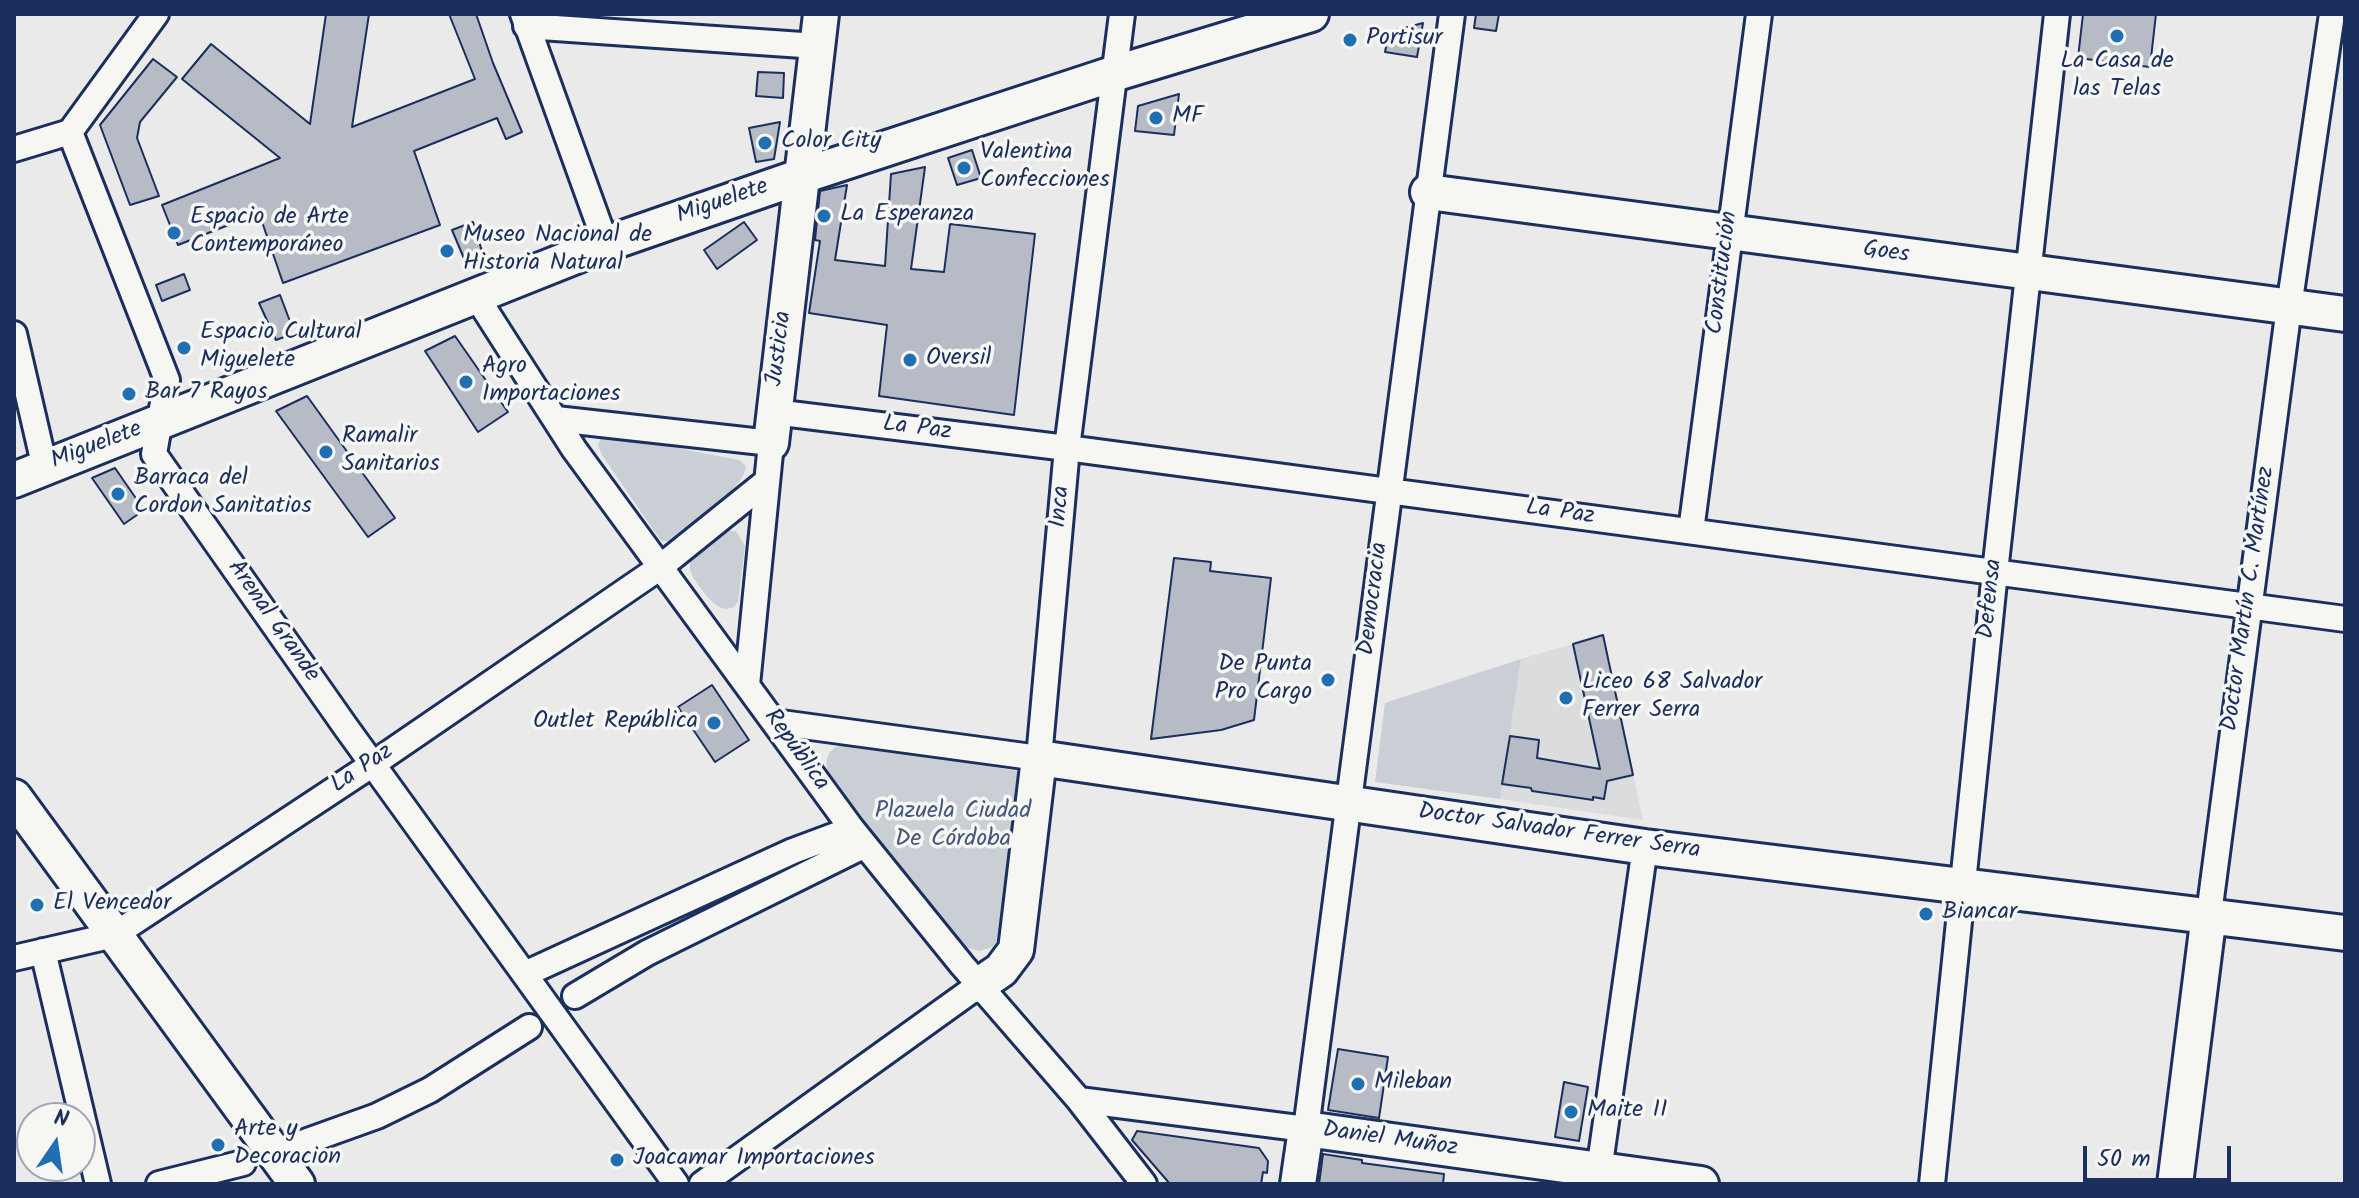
<!DOCTYPE html>
<html>
<head>
<meta charset="utf-8">
<style>
	body { margin:0 }
	#map { position:relative; width:2359px; height:1198px; overflow:hidden; background:#e9eae9; font-family:Kalam,sans-serif }
	canvas { display:block }
	.frame { position:absolute; inset:0; border:16px solid #1b2f5e; pointer-events:none }
	.north { position:absolute; left:16px; top:1102px; width:80px; height:80px; box-sizing:border-box; background:#f6f6f2; border:2px solid #9ea6b7; border-radius:50%; rotate:13deg; font-size:22px; font-weight:700; line-height:32px; text-align:center; color:#1b2f5e }
	.north::after { content:''; display:block; margin:auto; width:28px; height:36px; background:#1f6fb2; clip-path:polygon(50% 0,100% 100%,50% 72%,0 100%) }
	.scale { position:absolute; left:2083px; top:1146px; width:148px; height:36px; box-sizing:border-box; border:4px solid #1b2f5e; border-top:0; padding-left:10px; font-size:24px; line-height:28px; white-space:nowrap; color:#1b2f5e; -webkit-text-stroke:6px #f6f6f2; paint-order:stroke }
</style>
</head>
<body>
<div id="map">
<canvas width="2359" height="1198"></canvas>
<div class="frame"></div>
<div class="north">N</div>
<div class="scale">50 m</div>
</div>
<script>
const ctx = document.querySelector('canvas').getContext('2d');
ctx.lineJoin = 'round';
function fillPath(path, color) { ctx.fillStyle = color; ctx.fill(path, 'evenodd'); }
function stroke(path, color, width, dash) { ctx.strokeStyle = color; ctx.lineWidth = width; ctx.lineCap = dash ? 'butt' : 'round'; ctx.setLineDash(dash || []); ctx.stroke(path); }
function label(font, color, halo, rows, align = 'center') {
  ctx.font = font + ' Kalam,sans-serif'; ctx.lineWidth = 7; ctx.setLineDash([]); ctx.textBaseline = 'middle'; ctx.strokeStyle = halo; ctx.fillStyle = color; for (const [text, x, y, turn = 0] of rows) {
    ctx.save(); ctx.translate(x, y); ctx.rotate((+turn || 0) * Math.PI / 180); ctx.textAlign = isNaN(turn) ? turn : align; if (halo) ctx.strokeText(text, 0, 0); ctx.fillText(text, 0, 0); ctx.restore();
  }
}
const built = new Path2D(`
	M1603 635 1643 820 1500 799 1521 659Z`);
const green = new Path2D(`
	M610 435 739 460 746 466C744 490 690 525 671 541H661L602 455 598 445 601 437Z
	M727 531H736L745 546 738 601 734 607C729 608 727 610 722 608 712 605 687 575 690 564 693 551 716 540 727 531Z
	M1521 659 1500 799 1375 782 1385 703Z
	M846 744 1018 771 1022 776 1005 933 999 945 979 951 959 945 828 773C824 757 829 747 846 744Z`);
const building = new Path2D(`
	M326 14H369L352 127 475 79 449 14H476L493 63 522 132 506 139 497 118 414 151 440 225 283 283 259 213 178 245 162 205 280 158 182 79 211 44 310 124Z
	M1476 14H1499L1496 31 1474 28Z
	M2083 14H2156L2150 67 2078 58Z
	M1423 23 1417 57 1385 52 1389 32Z
	M153 59 177 77 140 122 137 138 159 196 130 205 100 125Z
	M758 72 784 73 783 98 756 96Z
	M1179 94 1174 135 1135 131 1138 106Z
	M780 122 774 159 756 162 749 128Z
	M972 150 981 178 957 185 948 158Z
	M925 167 911 269 944 272 950 224 1035 234 1014 415 879 396 887 325 809 313 820 241 815 240 820 191 847 185 835 260 885 266 891 174Z
	M473 222 485 261 468 268 452 230Z
	M744 222 757 240 717 269 704 250Z
	M184 274 190 290 162 301 156 285Z
	M280 295 291 324 289 325 292 334 276 340 259 303Z
	M455 336 508 412 478 432 425 351Z
	M307 396 395 518 368 537 276 411Z
	M115 468 144 510 124 524 92 478Z
	M1174 558 1211 562 1210 571 1271 578 1254 720 1221 730 1151 739Z
	M1603 635 1633 775 1607 781 1604 799 1593 797V800L1532 791 1531 788 1502 784 1510 736 1539 740 1537 758 1600 769 1573 644Z
	M712 685 749 740 715 762 678 707Z
	M1338 1049 1388 1057 1379 1118 1328 1110Z
	M1564 1082 1588 1087 1579 1141 1555 1137Z
	M1137 1131 1259 1148 1268 1161 1267 1173 1263 1172 1261 1184H1170L1132 1140Z
	M1323 1154 1362 1160V1163L1444 1174 1443 1184H1319Z`);
const street = new Path2D(`
	M523 14 606 244
	M526 26 817 46
	M70 132 167 380 154 454 345 726 676 1184
	M70 132 156 14
	M14 149 70 132
	M476 296 574 449 852 829 962 965 1079 1100 1144 1184
	M14 334 45 468
	M774 412 1067 448 2345 619
	M556 419 771 443 747 685
	M1691 531 1759 14
	M774 722 1039 758 1067 448 1122 14
	M2209 914 2289 307 2332 14
	M43 951 98 1184
	M14 958 114 935 373 764 659 568 767 481
	M525 974 793 851 852 829
	M575 996 647 953 865 845
	M1079 1100 1306 1129 1452 14
	M299 1144 377 1116 430 1090 529 1027
	M1599 1171 1645 847
	M159 1184 243 1163
	M702 1184 979 985
	M1932 1184 1995 572 2057 14`);
const secondary = new Path2D(`
	M1428 192 2345 314
	M771 443 821 14
	M14 480 606 244 802 176 1113 74 1311 14
	M14 797 297 1184
	M979 985 1001 970 1016 950 1039 758 1645 847 2345 933
	M1298 1184 1306 1129 1701 1184
	M2175 1184 2209 914`);
const markers = [
	[2117,36,8,"#1f6fb2"],
	[1350,40,8,"#1f6fb2"],
	[1156,118,8,"#1f6fb2"],
	[765,143,8,"#1f6fb2"],
	[964,168,8,"#1f6fb2"],
	[824,216,8,"#1f6fb2"],
	[174,233,8,"#1f6fb2"],
	[447,251,8,"#1f6fb2"],
	[184,348,8,"#1f6fb2"],
	[910,360,8,"#1f6fb2"],
	[466,382,8,"#1f6fb2"],
	[129,394,8,"#1f6fb2"],
	[326,452,8,"#1f6fb2"],
	[118,494,8,"#1f6fb2"],
	[1328,680,8,"#1f6fb2"],
	[1566,698,8,"#1f6fb2"],
	[714,723,8,"#1f6fb2"],
	[37,905,8,"#1f6fb2"],
	[1926,914,8,"#1f6fb2"],
	[1358,1084,8,"#1f6fb2"],
	[1571,1112,8,"#1f6fb2"],
	[218,1145,8,"#1f6fb2"],
	[617,1160,8,"#1f6fb2"]
];
const poiNames = [
	["Portisur",1366,40],
	["La Casa de",2117,63,"center"],
	["las Telas",2117,91,"center"],
	["MF",1172,118],
	["Color City",781,143],
	["Valentina",980,154],
	["Confecciones",980,182],
	["La Esperanza",840,216],
	["Espacio de Arte",190,219],
	["Contemporáneo",190,247],
	["Museo Nacional de",463,237],
	["Historia Natural",463,265],
	["Espacio Cultural",200,334],
	["Miguelete",200,362],
	["Oversil",926,360],
	["Agro",482,368],
	["Importaciones",482,396],
	["Bar 7 Rayos",145,394],
	["Ramalir",342,438],
	["Sanitarios",342,466],
	["Barraca del",134,480],
	["Cordon Sanitatios",134,508],
	["De Punta",1312,666,"right"],
	["Pro Cargo",1312,694,"right"],
	["Liceo 68 Salvador",1582,684],
	["Ferrer Serra",1582,712],
	["Outlet República",698,723,"right"],
	["El Vencedor",53,905],
	["Biancar",1942,914],
	["Mileban",1374,1084],
	["Maite II",1587,1112],
	["Arte y",234,1131],
	["Decoracion",234,1159],
	["Joacamar Importaciones",633,1160]
];
const streetNames = [
	["Miguelete",723,203,-19],
	["Goes",1886,254,8],
	["Constitución",1724,273,-83],
	["Justicia",781,349,-83],
	["La Paz",917,430,7],
	["Miguelete",97,447,-21],
	["Inca",1062,507,-85],
	["La Paz",1560,514,8],
	["Democracia",1375,599,-83],
	["Defensa",1992,599,-84],
	["Doctor Martín C. Martínez",2250,599,-82],
	["Arenal Grande",272,622,55],
	["República",795,751,54],
	["La Paz",363,770,-34],
	["Doctor Salvador Ferrer Serra",1559,833,8],
	["Daniel Muñoz",1390,1141,8]
];
const parkNames = [
	["Plazuela Ciudad",953,813],
	["De Córdoba",953,841]
];
fillPath(built, '#dadcde');
fillPath(green, '#caced5');
fillPath(building, '#b6bbc6');
stroke(building, '#1b2f5e', 2);
stroke(street, '#1b2f5e', 30);
stroke(secondary, '#1b2f5e', 40);
stroke(street, '#f6f6f2', 24);
stroke(secondary, '#f6f6f2', 34);
for (const [x, y, r, color] of markers) { const dot = new Path2D(); dot.arc(x, y, r, 0, 2 * Math.PI); ctx.fillStyle = color; ctx.fill(dot); stroke(dot, '#f6f6f2', 3); }
label('24px', '#1b2f5e', '#f6f6f2', poiNames, 'left');
label('24px', '#1b2f5e', '#f6f6f2', streetNames);
label('24px', '#47577c', '#f6f6f2', parkNames);
</script>
</body>
</html>
